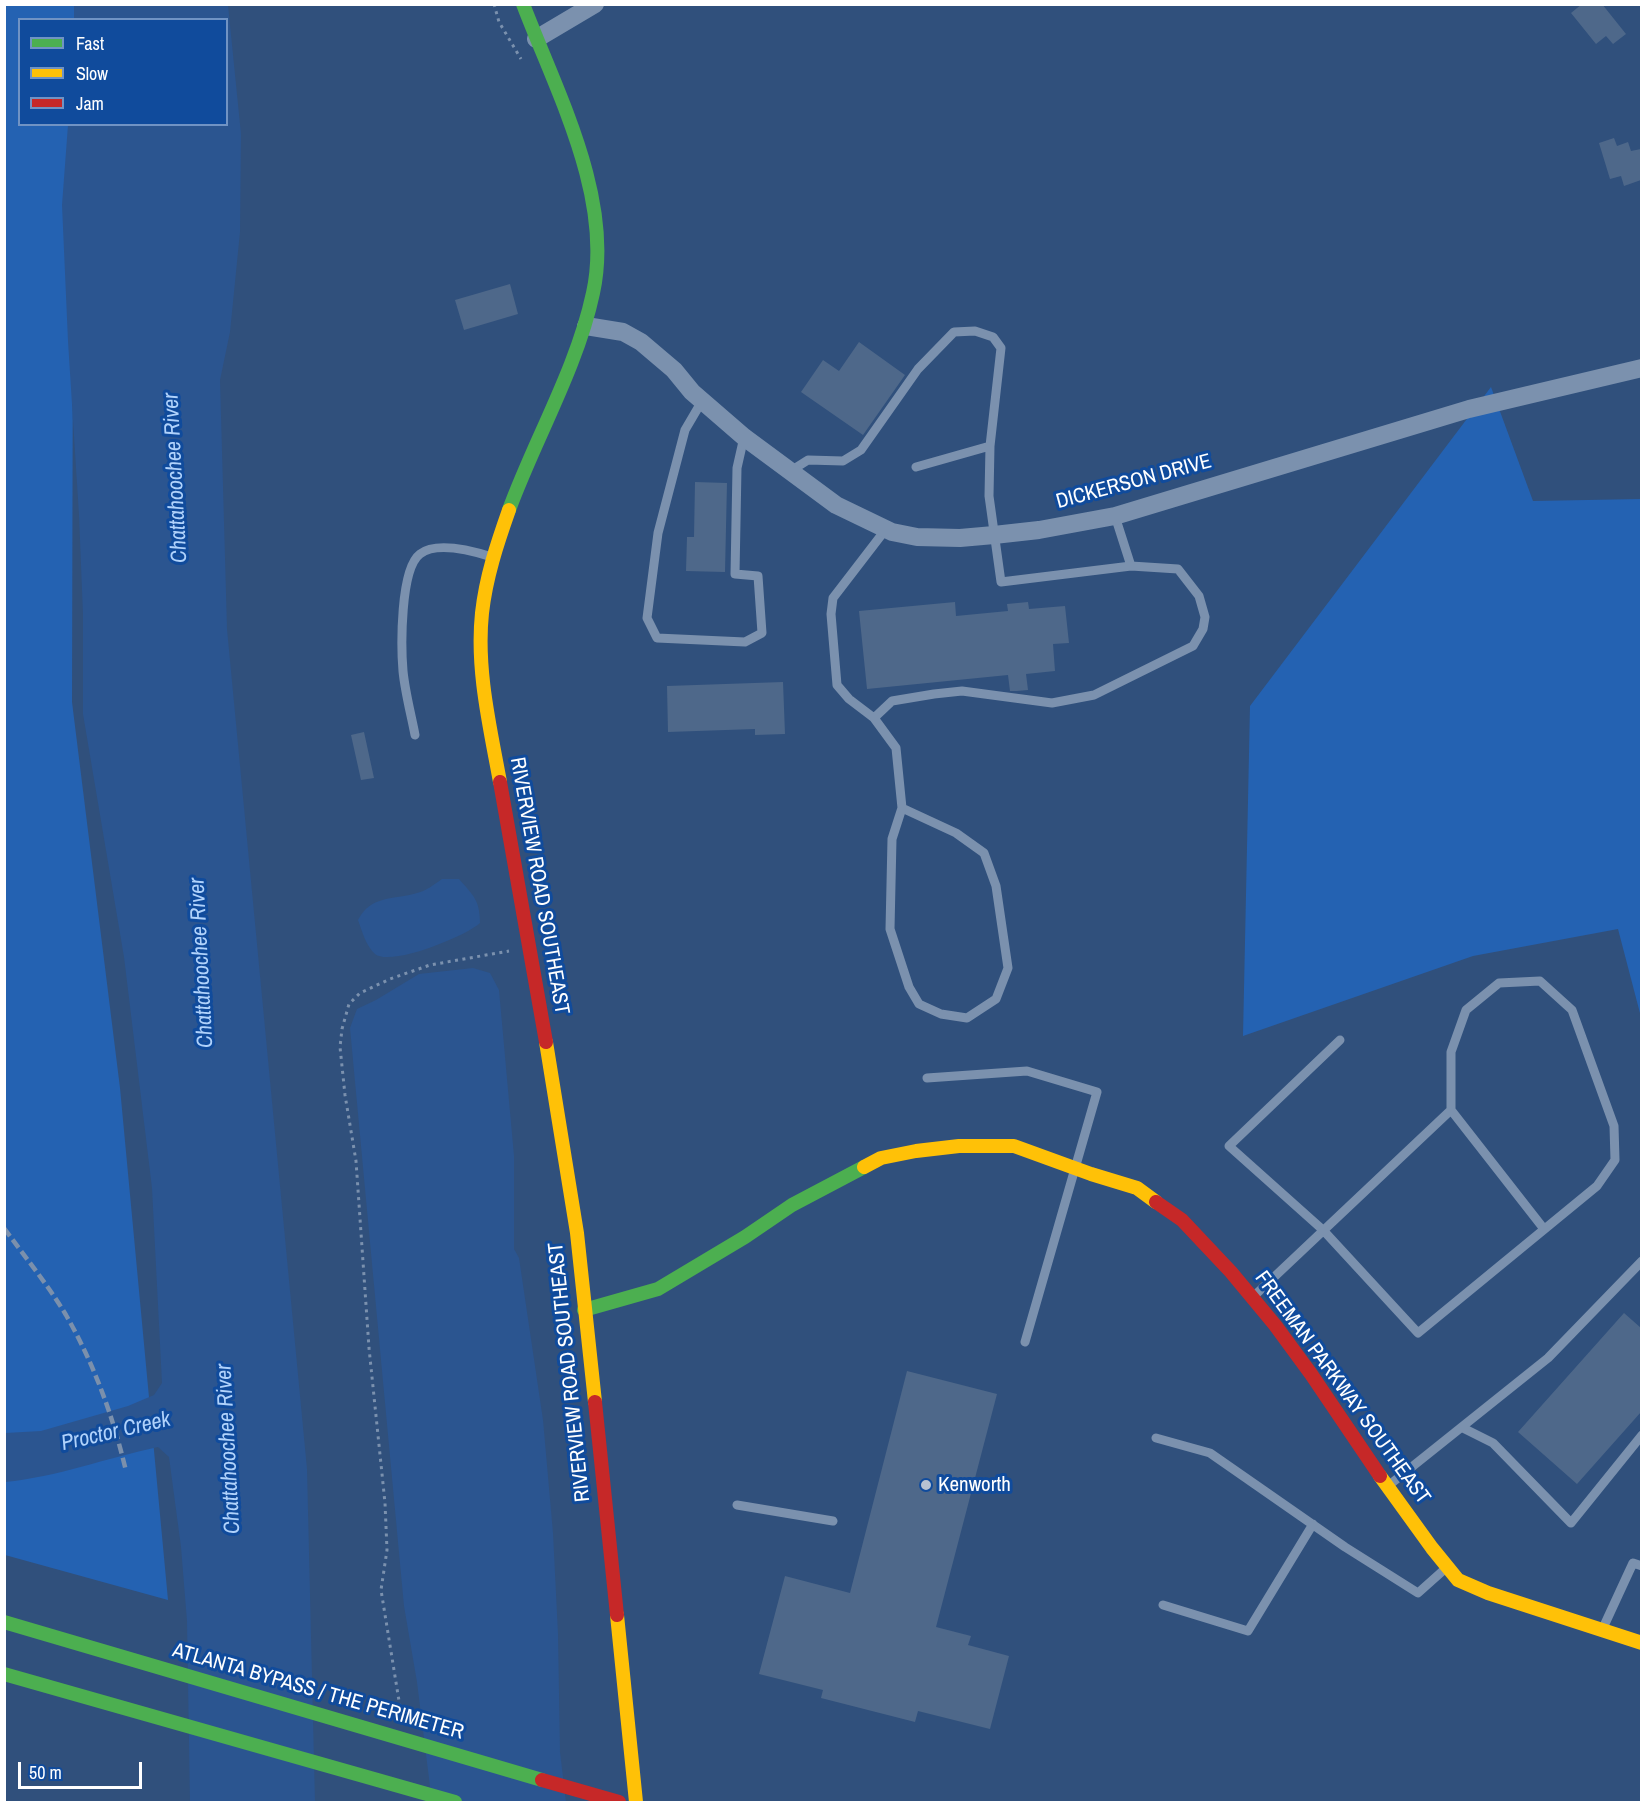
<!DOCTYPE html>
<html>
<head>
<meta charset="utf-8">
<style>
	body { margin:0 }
	#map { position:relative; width:1646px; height:1807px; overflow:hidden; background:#30507c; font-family:"Archivo Narrow",sans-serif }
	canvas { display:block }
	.frame { position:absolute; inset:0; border:6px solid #fff; pointer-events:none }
	.legend { position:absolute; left:18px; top:18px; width:210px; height:108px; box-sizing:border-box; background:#104b9c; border:2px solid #7093c4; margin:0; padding:8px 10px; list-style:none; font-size:18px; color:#fff }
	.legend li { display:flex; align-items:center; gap:12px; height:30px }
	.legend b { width:30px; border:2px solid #7093c4 }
	.scale { position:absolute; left:18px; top:1762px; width:124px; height:27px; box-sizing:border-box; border:3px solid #fff; border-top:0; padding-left:8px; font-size:18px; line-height:21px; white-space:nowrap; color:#fff; -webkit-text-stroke:4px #104b9c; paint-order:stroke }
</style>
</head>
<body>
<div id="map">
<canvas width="1646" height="1807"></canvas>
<div class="frame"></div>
<ul class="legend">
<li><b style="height:8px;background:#4caf50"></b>Fast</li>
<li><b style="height:8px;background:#ffc107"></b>Slow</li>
<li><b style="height:8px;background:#c62828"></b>Jam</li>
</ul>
<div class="scale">50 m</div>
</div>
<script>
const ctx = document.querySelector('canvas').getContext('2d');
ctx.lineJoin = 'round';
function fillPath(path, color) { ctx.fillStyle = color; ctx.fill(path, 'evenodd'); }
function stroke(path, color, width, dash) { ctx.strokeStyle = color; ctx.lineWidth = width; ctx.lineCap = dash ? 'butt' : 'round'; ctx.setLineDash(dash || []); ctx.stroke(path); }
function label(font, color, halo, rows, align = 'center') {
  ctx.font = font + ' "Archivo Narrow",sans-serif'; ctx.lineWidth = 6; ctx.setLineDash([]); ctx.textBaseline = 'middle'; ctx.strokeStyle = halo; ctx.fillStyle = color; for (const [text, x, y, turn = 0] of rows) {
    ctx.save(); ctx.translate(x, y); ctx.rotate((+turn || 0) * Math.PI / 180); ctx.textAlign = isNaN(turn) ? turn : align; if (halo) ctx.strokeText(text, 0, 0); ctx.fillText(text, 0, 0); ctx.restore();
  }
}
const green = new Path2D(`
	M4 5H79L80 19 20 20V124L77 125 73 284 72 702 120 1088 168 1600 5 1555Z
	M1491 387 1533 501 1641 499V1017L1618 929 1473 956 1243 1036 1250 706Z`);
const water = new Path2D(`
	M74 5H228L241 134 240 232 230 332 220 380 227 629 307 1469 315 1802H190L187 1621 181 1547 169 1457 158 1447C106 1458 57 1477 5 1482V1433L41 1431 128 1406 154 1395 162 1383 152 1188 124 957 83 714V614L79 515 68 341 62 205 68 125 226 124V20L74 19Z
	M442 879H459C473 895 480 900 480 923 466 936 391 967 375 954 366 946 362 931 358 920 371 895 393 900 417 893 426 891 435 884 442 879Z
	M473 968 490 973 499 990 514 1156V1249L519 1258 543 1420 553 1533 558 1634 560 1752 566 1802H432L417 1682 404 1606 350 1028 357 1009 376 1000 419 974Z`);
const building = new Path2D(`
	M1582 4H1602L1626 34 1613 44 1606 36 1596 44 1571 13Z
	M1614 138 1617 146 1628 142 1631 151 1641 149V180L1624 186 1621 176 1610 179 1599 143Z
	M510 284 518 314 464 330 455 300Z
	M859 342 905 375 863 435 801 392 823 360 839 371Z
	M695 482 727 483 725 572 686 571 687 537H694Z
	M955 602 956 616 1008 611 1007 604 1028 602 1029 609 1065 606 1069 643 1053 644 1055 671 1026 674 1028 690 1017 691H1010L1008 675 867 689 859 611Z
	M783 682 785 734 755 735V729L668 732 667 686Z
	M364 732 374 778 361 780 351 735Z
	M1624 1313 1641 1328V1412L1577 1484 1518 1432Z
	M907 1371 997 1394 936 1627 971 1636 968 1645 1009 1656 990 1729 918 1711 915 1722 821 1698 823 1690 759 1674 785 1576 850 1593Z`);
const path = new Path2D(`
	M494 4 499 22 521 59
	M400 1707 381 1590 387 1550 385 1503 369 1348 356 1161 345 1095 340 1047 342 1029 349 1004 360 993 390 979 430 965 509 951`);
const lane = new Path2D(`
	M702 401 685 430 658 533 647 618 657 638 745 642 762 633 758 576 735 574 737 468 744 437
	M916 467 990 446
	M789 472 808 460 843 461 861 450 918 369 954 332 975 331 993 337 1001 348 990 446 989 496 1001 582 1131 566
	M886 529 833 598 831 614 837 685 849 699 874 718 896 748 902 808 892 839 890 929 909 987 919 1004 941 1014 967 1018 996 999 1008 968 996 886 984 853 956 833 902 808
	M874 718 892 701 934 694 962 691 1052 703 1094 695 1193 646 1203 629 1205 617 1199 596 1178 569 1131 566 1115 516
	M415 735C411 714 405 692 403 671 401 647 400 569 420 554 437 541 473 551 492 557
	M927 1078 1027 1071 1097 1092 1025 1342
	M1451 1110 1544 1229
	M1254 1296 1451 1110V1052L1466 1010 1499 983 1540 981 1572 1010 1614 1126 1615 1160 1597 1186 1418 1333 1323 1230 1229 1146 1340 1040
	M1463 1428 1493 1443 1571 1523 1642 1435
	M1156 1438 1210 1453 1345 1547 1418 1593 1446 1568
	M1388 1486 1548 1358 1642 1261
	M737 1505 833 1521
	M1163 1605 1248 1631 1313 1524
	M1603 1628 1633 1563 1642 1566`);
const street = new Path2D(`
	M536 39 595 4
	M586 326 623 332 641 342 674 370 692 392 744 437 836 505 892 532 917 537 960 538 994 535 1039 530 1115 516 1469 409 1642 368`);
const fast = new Path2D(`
	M509 510C535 439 577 368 593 293 614 198 556 91 523 4
	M584 1310 658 1289 745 1237 792 1205 864 1167
	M4 1622 542 1780
	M4 1674 455 1802`);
const slow = new Path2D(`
	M500 782C490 727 476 669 482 613 486 577 497 544 509 510
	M546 1042 577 1233 595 1402
	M864 1167 881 1158 916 1151 959 1146H1014L1091 1174 1137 1188 1156 1202
	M1380 1476 1432 1548 1458 1580 1488 1593 1642 1643
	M617 1615 636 1802`);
const jam = new Path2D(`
	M500 782 546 1042
	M1156 1202 1182 1220 1231 1272 1275 1325 1311 1374 1380 1476
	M595 1402 617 1615
	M542 1780 619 1802`);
const rail = new Path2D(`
	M4 1228C25 1257 48 1285 66 1315 94 1364 113 1416 126 1471`);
const markers = [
	[926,1485,6,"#b7c2d1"]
];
const streetNames = [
	["DICKERSON DRIVE",1134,482,-15],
	["RIVERVIEW ROAD SOUTHEAST",539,886,80],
	["RIVERVIEW ROAD SOUTHEAST",570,1372,-96],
	["FREEMAN PARKWAY SOUTHEAST",1342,1388,54],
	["ATLANTA BYPASS / THE PERIMETER",318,1692,16]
];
const poiNames = [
	["Kenworth",938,1485]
];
const waterNames = [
	["Chattahoochee River",176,478,-93],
	["Chattahoochee River",202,963,-93],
	["Proctor Creek",116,1432,-13],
	["Chattahoochee River",229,1449,-93]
];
fillPath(green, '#2462b2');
fillPath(water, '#2b5590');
fillPath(building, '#4e688a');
stroke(path, '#7b91ae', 3, [3, 4.5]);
stroke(lane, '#7b91ae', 9);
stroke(street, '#7b91ae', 18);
stroke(fast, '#4caf50', 14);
stroke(slow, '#ffc107', 14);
stroke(jam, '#c62828', 14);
stroke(rail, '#7b90ac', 4.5, [10, 4.5]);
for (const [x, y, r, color] of markers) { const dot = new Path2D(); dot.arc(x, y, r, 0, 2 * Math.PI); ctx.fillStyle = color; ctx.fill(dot); stroke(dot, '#104b9c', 2); }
label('21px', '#fff', '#104b9c', streetNames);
label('21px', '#fff', '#104b9c', poiNames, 'left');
label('italic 22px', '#b0d2fb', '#104b9c', waterNames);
</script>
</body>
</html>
